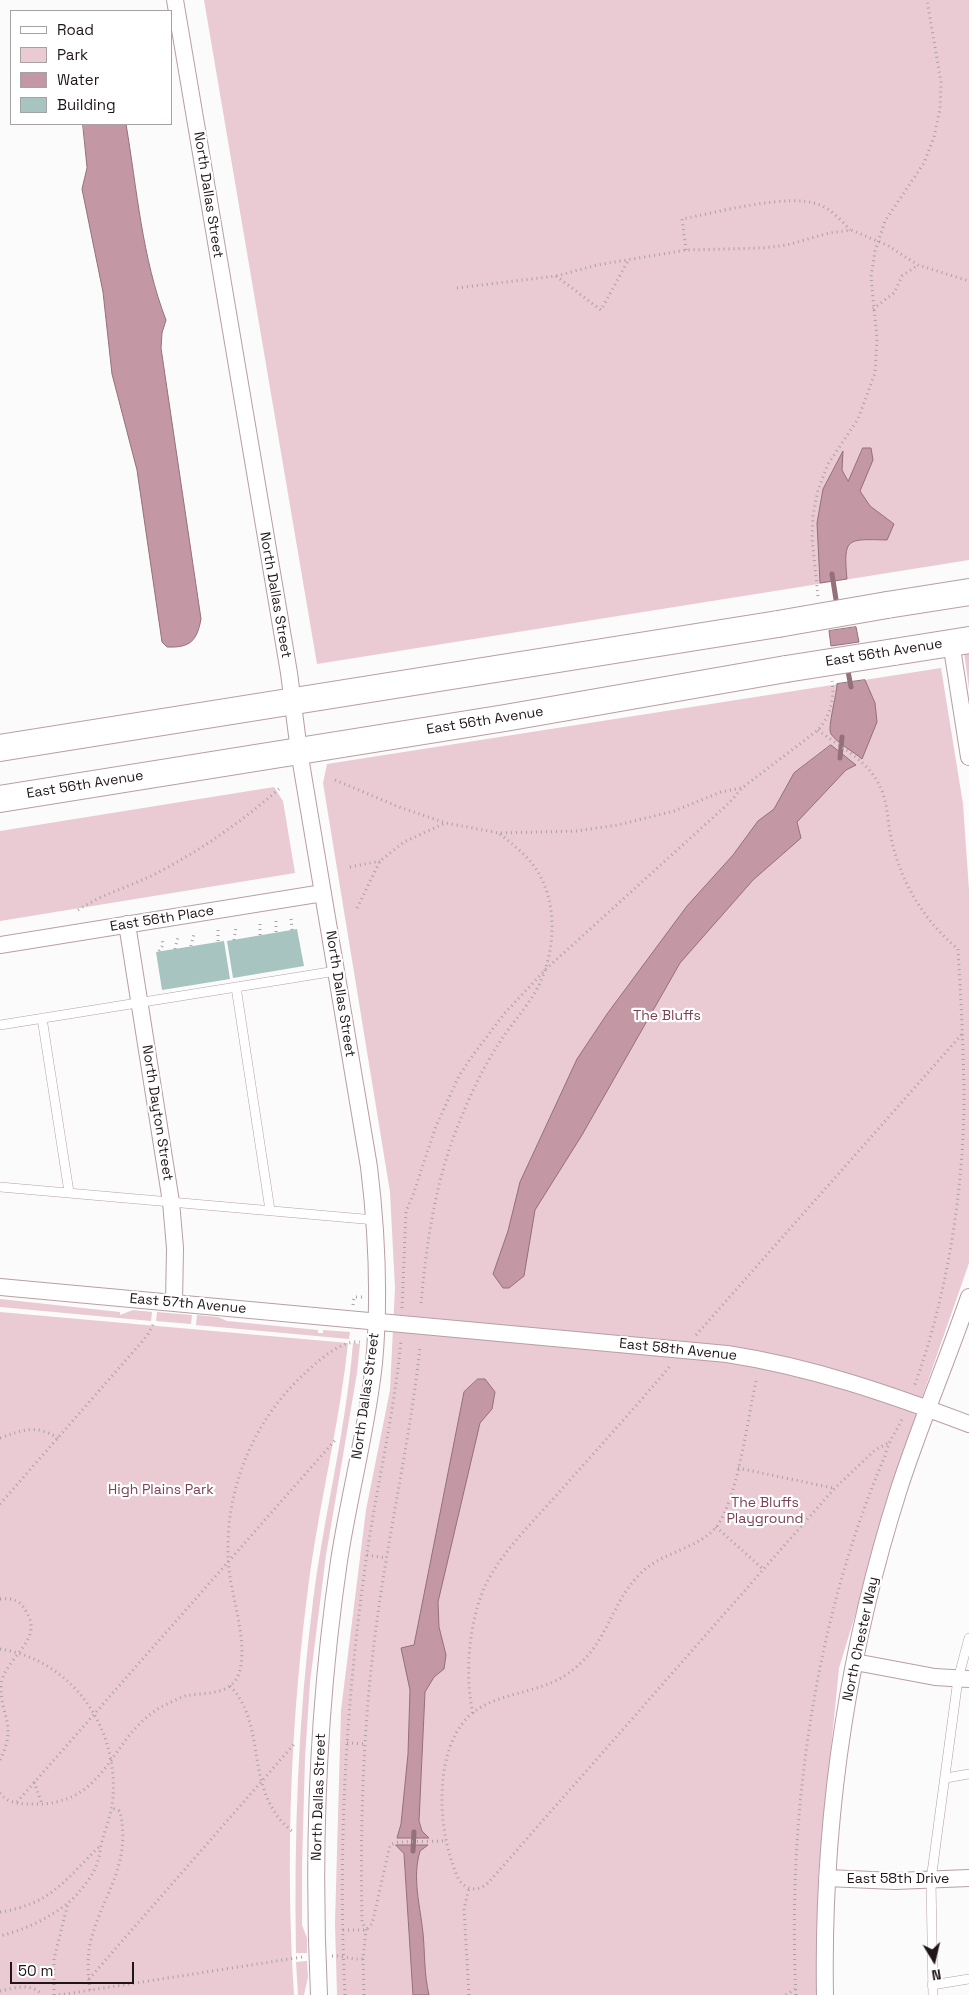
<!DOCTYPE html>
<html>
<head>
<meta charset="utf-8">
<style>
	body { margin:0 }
	#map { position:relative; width:969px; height:1995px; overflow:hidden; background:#fbfbfb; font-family:"Space Grotesk",sans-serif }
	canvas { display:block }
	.legend { position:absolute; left:10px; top:10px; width:162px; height:115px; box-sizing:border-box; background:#fff; border:1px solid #a6a2a3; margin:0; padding:6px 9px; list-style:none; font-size:15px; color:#201619 }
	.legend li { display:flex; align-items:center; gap:10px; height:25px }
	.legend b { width:25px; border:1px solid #a6a2a3 }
	.north { position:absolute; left:909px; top:1935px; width:50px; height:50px; -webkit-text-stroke:4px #fff; paint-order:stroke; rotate:171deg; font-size:14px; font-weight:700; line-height:20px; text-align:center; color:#201619 }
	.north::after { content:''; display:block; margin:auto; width:18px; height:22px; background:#201619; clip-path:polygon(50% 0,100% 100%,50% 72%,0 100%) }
	.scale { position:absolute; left:10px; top:1962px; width:124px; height:22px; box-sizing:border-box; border:2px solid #201619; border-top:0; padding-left:6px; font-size:15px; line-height:18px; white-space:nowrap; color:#201619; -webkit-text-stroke:4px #fff; paint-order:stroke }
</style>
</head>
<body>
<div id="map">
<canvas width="969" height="1995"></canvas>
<ul class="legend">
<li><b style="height:6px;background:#fff"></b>Road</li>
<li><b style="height:14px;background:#eacad3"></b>Park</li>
<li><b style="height:14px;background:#c497a4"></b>Water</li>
<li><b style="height:14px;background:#a7c4c1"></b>Building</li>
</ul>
<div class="north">N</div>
<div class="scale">50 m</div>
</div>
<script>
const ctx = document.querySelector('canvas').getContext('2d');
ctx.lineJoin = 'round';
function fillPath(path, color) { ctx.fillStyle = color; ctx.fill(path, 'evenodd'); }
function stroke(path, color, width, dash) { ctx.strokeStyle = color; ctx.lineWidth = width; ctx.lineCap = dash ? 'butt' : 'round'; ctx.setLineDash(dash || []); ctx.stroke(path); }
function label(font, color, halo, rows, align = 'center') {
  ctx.font = font + ' "Space Grotesk",sans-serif'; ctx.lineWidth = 4.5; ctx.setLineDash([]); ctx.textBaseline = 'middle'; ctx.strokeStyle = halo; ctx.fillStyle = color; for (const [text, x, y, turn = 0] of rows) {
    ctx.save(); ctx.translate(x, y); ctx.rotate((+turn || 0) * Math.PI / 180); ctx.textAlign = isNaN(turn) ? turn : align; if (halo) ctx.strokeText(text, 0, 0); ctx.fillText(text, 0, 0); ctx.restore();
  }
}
const green = new Path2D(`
	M204 0H969V560L317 664Z
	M964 652H969V689Z
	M941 668 963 804 969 890V1263L916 1415 839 1668 818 1879 819 1995H337L335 1923 341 1710 366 1510 390 1390 395 1288 390 1192 323 783 327 764Z
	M274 787 283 801 295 873 0 921V831Z
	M0 1299 120 1312V1315L133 1310 152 1312 151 1321 0 1307Z
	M0 1312 348 1343C340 1420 321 1496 310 1573 291 1714 285 1854 294 1995H0Z
	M157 1312 192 1315 191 1324 156 1321Z
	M197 1315 218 1317 227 1321 318 1330V1333H323V1330L350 1332 349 1339 196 1325Z
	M353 1343 360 1344 357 1373 326 1555 310 1682 305 1758 302 1866V1925L307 1938V1953H296C294 1835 298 1718 313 1601 324 1515 346 1430 353 1343Z
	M307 1961 308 1977 304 1995H298L296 1962Z`);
const water = new Path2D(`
	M83 124H126C137 189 142 258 166 320L162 333 161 348 201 619C197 641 190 648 167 647L162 642 137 470 112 374 103 292 82 189 87 168Z
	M863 448H871L873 460 860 491 870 506 894 524 887 540C847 539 843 537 847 579L820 583 817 523 823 489 843 451 842 470 848 481Z
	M856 627 859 642 831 646 829 631Z
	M865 680 875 703 877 722 862 759C853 751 838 744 831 734 827 728 837 695 837 684Z
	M831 745 856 765 846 770 797 822 801 838 753 880 680 963 582 1135 535 1210 524 1276 509 1288H503L493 1274 508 1231 520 1182 577 1059 607 1014 687 906 733 855 758 821 774 809 794 773Z
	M478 1379H485L495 1392 492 1409 480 1423 438 1602 439 1627 446 1655 444 1669 434 1677 425 1692 419 1821 422 1831 429 1838H397L401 1824 408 1754 410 1690 401 1648 414 1645 464 1392Z
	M396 1845H428L420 1851C412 1878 420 1905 423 1933 425 1954 424 1974 429 1995H413L404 1854Z`);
const stream = new Path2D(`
	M832 574 837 606
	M847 666 851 687
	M840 758 842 737
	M413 1851 414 1832`);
const building = new Path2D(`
	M297 929 304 966 233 978 227 941Z
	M224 941 230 979 162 990 156 952Z`);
const path = new Path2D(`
	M686 250 682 219C715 213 790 192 820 205 832 210 842 221 850 230
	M556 276 601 310 629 259
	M457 288 556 276 597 265 686 250 763 248 787 245 829 233 851 230 887 245 918 265 969 281
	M873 309 894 293 902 276 918 265
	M818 596 812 538 813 515 818 490 828 464 858 419 875 373 877 339 871 277 875 251 885 221 924 163 934 137 940 109 941 82 927 0
	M818 730C837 745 863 758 876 779 887 796 887 814 890 833 899 879 922 919 958 949 961 1002 964 1055 964 1108 962 1202 946 1299 914 1387
	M335 780 399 807 446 823 499 833 577 831 618 825 674 811 721 792 741 788
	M350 867 380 861
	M357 908 380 861 404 842 445 823
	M78 910C102 894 129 887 155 874 200 851 241 822 279 789
	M291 919 292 930
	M276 921V933
	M260 924V935
	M218 930V942
	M234 940 236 927
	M191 946 194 934
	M175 949 178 937
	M159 951 163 945 162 939
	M421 1303C427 1239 436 1177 461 1118 472 1091 485 1064 501 1040 513 1022 528 1006 538 987 557 949 559 895 530 861 521 851 510 842 499 833
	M353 1305 354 1297H362
	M402 1308 406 1211 413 1195 436 1126 459 1076 473 1055 504 1014 546 969 729 803 742 788 818 730C830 716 835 700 832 681
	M696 1335 962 1034
	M756 1381C748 1417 738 1497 717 1526 699 1549 663 1551 641 1573 608 1605 610 1645 566 1675 536 1695 492 1692 467 1718 435 1752 438 1822 452 1862 455 1871 458 1883 467 1887 475 1891 482 1888 488 1883L834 1489 875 1450 888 1443
	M0 1438C22 1430 36 1424 58 1438
	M738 1468 833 1488
	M0 1504 147 1336 154 1323
	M716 1527 763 1569
	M367 1555 386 1558
	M0 1599C12 1598 20 1600 26 1611 45 1641 5 1656 1 1685 0 1717 18 1724 0 1760
	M0 1649C72 1660 118 1727 113 1797 112 1814 105 1829 101 1845 100 1850 100 1855 98 1860 95 1874 79 1894 68 1903 48 1919 24 1930 0 1936
	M230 1686C269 1726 242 1792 293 1832
	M473 1713C464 1675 469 1618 487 1582 503 1551 530 1525 553 1499 593 1454 633 1410 671 1365
	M347 1743 366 1744
	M34 1782 42 1804
	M0 1793C7 1803 19 1804 31 1804 108 1807 108 1738 161 1707 169 1703 177 1699 185 1696 202 1692 227 1696 237 1678 250 1653 234 1604 230 1577 220 1503 248 1426 303 1375 317 1362 340 1340 360 1342
	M17 1802 337 1438
	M0 1912C53 1904 66 1878 101 1845
	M343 1930H366L372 1924 390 1845 398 1842 445 1841
	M332 1956C343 1955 350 1960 363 1959
	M89 1979 296 1742
	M90 1990C88 1975 87 1960 90 1944 101 1896 130 1870 121 1816L119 1811 112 1808
	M0 1991C14 1988 32 1982 42 1995
	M54 1995V1959L68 1903
	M59 1995 302 1957
	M345 1995C338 1854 345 1715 364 1575 374 1496 394 1419 401 1340
	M364 1995 363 1959 366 1930 362 1922C360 1824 363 1725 376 1628 388 1534 410 1441 420 1347
	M469 1995 464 1909 469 1888
	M786 1995 795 1989
	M796 1995C787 1817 814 1621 885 1456 888 1441 897 1431 903 1417`);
const lane = new Path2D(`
	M236 987 270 1210
	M42 1018 69 1192
	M0 1025 336 971
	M0 1187 375 1220
	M946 1778 969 1774
	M932 1985 969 1979
	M933 1995 931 1880 958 1679 969 1638`);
const street = new Path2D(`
	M175 0 289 673 299 751 369 1167C377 1233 380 1298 374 1363 367 1430 349 1495 339 1561 318 1704 312 1850 319 1995
	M951 642 969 757
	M127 924 171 1202 175 1248 174 1303
	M0 945 323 893
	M0 1287 727 1354C812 1367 889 1394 969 1424
	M855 1662 935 1677 969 1679
	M827 1878 895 1881 969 1878
	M825 1995C822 1824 847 1652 899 1489 920 1424 947 1361 969 1297`);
const primary = new Path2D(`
	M887 605 969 592
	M894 652 969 640
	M0 748 778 624
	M0 799 505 718 786 669`);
const primaryBridge = new Path2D(`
	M778 624 887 605
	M786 669 894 652`);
const streetNames = [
	["North Dallas Street",208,195,81],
	["North Dallas Street",275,595,80],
	["East 56th Avenue",884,653,-9],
	["East 56th Avenue",485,721,-9],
	["East 56th Avenue",85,785,-9],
	["East 56th Place",162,919,-9],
	["North Dallas Street",340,994,81],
	["North Dayton Street",157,1113,81],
	["East 57th Avenue",188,1304,5],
	["East 58th Avenue",678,1350,6],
	["North Dallas Street",366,1396,-82],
	["North Chester Way",861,1639,-78],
	["North Dallas Street",319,1797,-88],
	["East 58th Drive",898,1879]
];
const parkNames = [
	["The Bluffs",667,1016],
	["High Plains Park",161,1490],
	["The Bluffs",765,1503],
	["Playground",765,1519]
];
fillPath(green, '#eacad3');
fillPath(water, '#c497a4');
stroke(water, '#93707a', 1);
stroke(stream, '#93707a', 5);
fillPath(building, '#a7c4c1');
stroke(lane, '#b89ea5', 10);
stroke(street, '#b89ea5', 18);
stroke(primary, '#b89ea5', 28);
stroke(path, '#a6a2a3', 3, [1, 4]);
stroke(lane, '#fff', 9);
stroke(street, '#fff', 16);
stroke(primary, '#fff', 26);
stroke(primaryBridge, '#b89ea5', 28, []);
stroke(primaryBridge, '#fff', 26);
label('14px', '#201619', '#fff', streetNames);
label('14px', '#7d4155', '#fff', parkNames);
</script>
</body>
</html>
